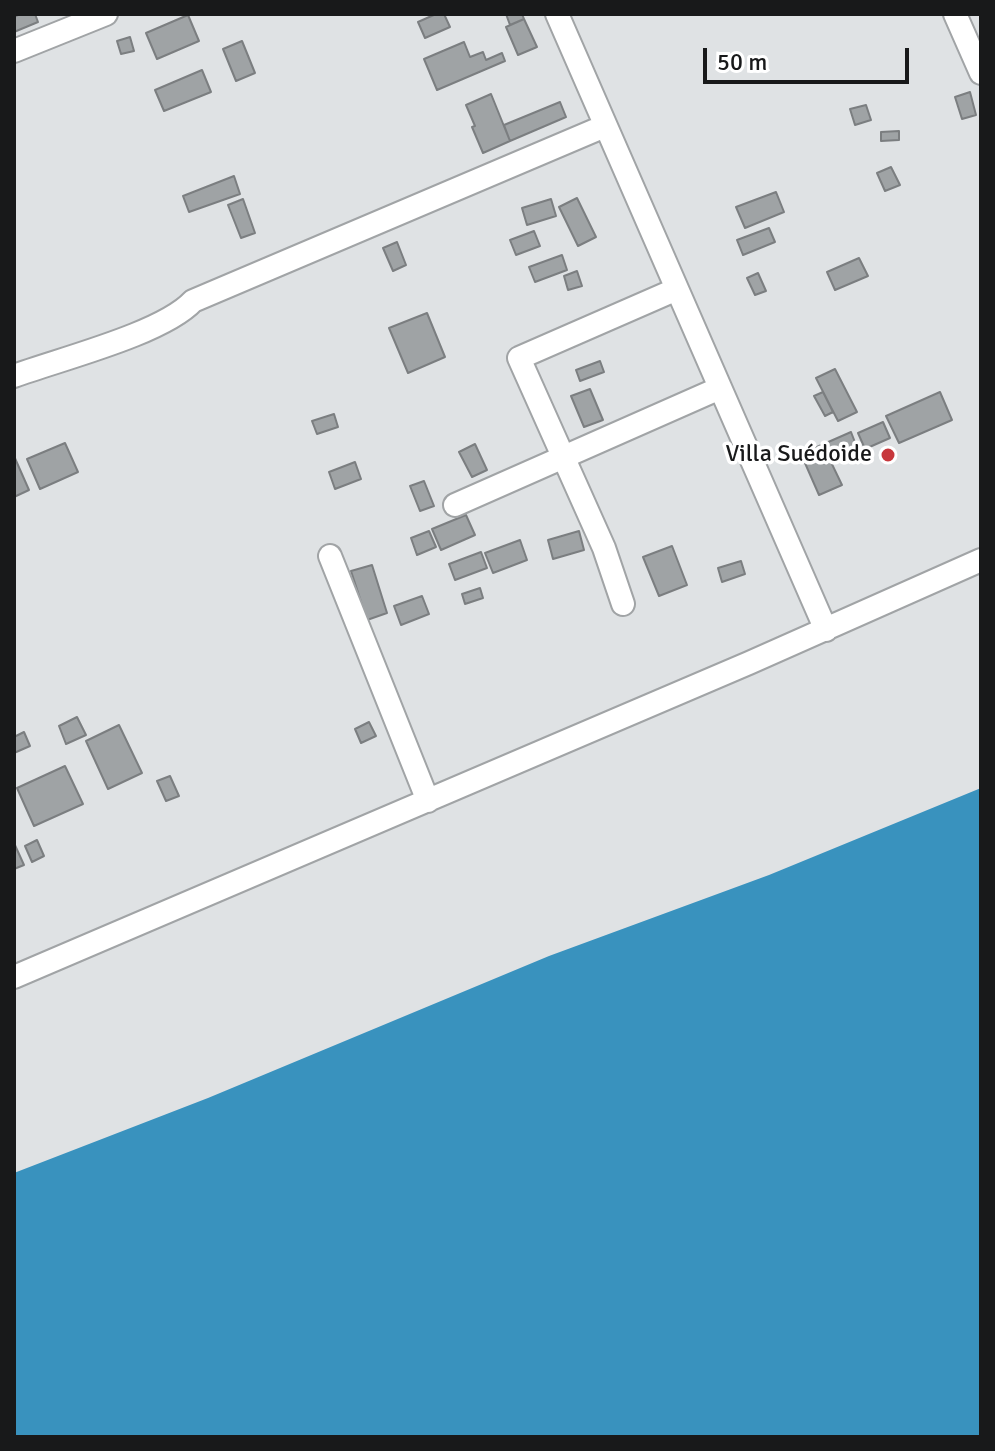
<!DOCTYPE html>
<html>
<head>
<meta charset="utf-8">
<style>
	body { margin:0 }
	#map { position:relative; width:995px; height:1451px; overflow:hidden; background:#dfe2e4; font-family:Signika,sans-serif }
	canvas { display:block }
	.frame { position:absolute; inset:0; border:16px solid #18191a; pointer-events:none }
	.scale { position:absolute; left:703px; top:48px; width:206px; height:36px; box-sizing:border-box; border:4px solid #18191a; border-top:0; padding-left:10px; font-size:24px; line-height:28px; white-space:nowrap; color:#18191a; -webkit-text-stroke:6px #fff; paint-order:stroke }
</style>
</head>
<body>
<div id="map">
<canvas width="995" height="1451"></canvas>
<div class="frame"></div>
<div class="scale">50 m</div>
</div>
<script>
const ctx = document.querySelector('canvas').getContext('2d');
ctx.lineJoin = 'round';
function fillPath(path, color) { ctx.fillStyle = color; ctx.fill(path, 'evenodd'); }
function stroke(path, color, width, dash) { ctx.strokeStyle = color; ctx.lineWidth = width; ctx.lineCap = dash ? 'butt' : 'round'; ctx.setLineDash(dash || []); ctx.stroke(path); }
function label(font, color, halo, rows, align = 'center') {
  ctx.font = font + ' Signika,sans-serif'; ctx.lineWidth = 7; ctx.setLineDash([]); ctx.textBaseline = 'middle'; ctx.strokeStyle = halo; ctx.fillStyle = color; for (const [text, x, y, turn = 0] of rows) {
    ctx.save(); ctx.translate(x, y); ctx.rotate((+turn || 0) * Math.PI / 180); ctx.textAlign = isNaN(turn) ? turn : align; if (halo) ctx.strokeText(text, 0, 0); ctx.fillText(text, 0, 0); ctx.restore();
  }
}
const water = new Path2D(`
	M981 788V1437H14V1173L208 1098 549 956 769 875Z`);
const building = new Path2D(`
	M20 14H35L38 22 14 32V17Z
	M436 14H444L450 27 425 38 418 22Z
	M506 14H522L524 19 510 25Z
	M188 15 199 41 157 59 146 33Z
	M524 19 537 47 518 55 506 27Z
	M130 37 134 51 121 54 117 41Z
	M242 41 255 73 236 81 223 49Z
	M464 42 470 57 483 52 486 60 502 53 505 61 437 90 424 59Z
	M202 70 211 92 164 111 155 90Z
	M970 92 976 115 962 119 955 97Z
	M491 94 510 141 483 153 472 127 475 126 466 105Z
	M560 102 566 117 510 141 504 125Z
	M866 105 871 120 855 125 850 109Z
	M899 131V140L881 141V132Z
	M891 167 900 185 885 191 877 173Z
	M234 176 240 194 189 212 183 196Z
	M776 192 784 212 745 228 736 207Z
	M577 198 596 237 578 246 559 207Z
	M243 199 255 233 241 238 228 205Z
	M551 199 556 216 527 225 522 208Z
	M769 228 775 242 743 255 737 240Z
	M534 231 540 246 516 255 510 240Z
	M397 242 406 265 393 271 383 248Z
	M562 255 567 270 535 282 529 267Z
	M859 258 868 276 835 290 827 272Z
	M577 271 582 286 568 290 564 276Z
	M758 273 766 291 755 295 747 278Z
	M427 313 445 357 408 373 389 328Z
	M600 361 604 372 580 381 576 370Z
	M835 369 857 412 838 421 816 378Z
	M590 389 603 420 584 427 571 396Z
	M823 392 833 412 825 416 814 396Z
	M940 392 952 420 899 443 886 416Z
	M334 414 338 427 317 434 312 421Z
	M883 422 890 438 865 449 858 433Z
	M851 432 856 445 829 458 842 485 819 495 801 454Z
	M65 443 78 472 40 489 27 459Z
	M475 444 487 470 472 477 459 452Z
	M14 456 29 490 14 497Z
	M355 462 361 479 335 489 329 472Z
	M424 481 434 506 420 511 410 486Z
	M466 515 475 535 441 550 432 529Z
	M429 531 436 547 417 555 411 538Z
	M579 531 584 550 553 559 548 540Z
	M520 540 527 560 493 573 485 553Z
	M672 546 687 585 659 596 643 557Z
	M481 552 487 568 455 580 449 564Z
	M741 561 745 574 722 582 718 568Z
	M372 565 387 613 367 620 351 571Z
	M480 588 483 598 465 604 462 594Z
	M422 596 429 614 401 625 394 606Z
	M77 717 86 735 66 744 59 726Z
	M369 722 376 736 361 743 355 729Z
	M119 725 142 773 108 789 86 741Z
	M24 732 30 746 14 753V737Z
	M65 766 83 804 34 826 17 788Z
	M170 776 179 796 166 801 157 781Z
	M37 840 44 856 32 862 25 846Z
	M14 843 24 865 14 869Z`);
const minor = new Path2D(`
	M557 14 826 630
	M955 14 981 73
	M14 51 106 14
	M14 376C60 359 162 334 193 301L605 126
	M455 505 720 388
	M330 556 428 801
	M623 604 604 548 519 358 677 289
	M14 977 749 663 981 560`);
const markers = [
	[888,455,8,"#c7373c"]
];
const poiNames = [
	["Villa Suédoide",872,455]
];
fillPath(water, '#3992be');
fillPath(building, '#9fa3a5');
stroke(building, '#7b7e80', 2);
stroke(minor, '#a1a4a6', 26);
stroke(minor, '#fff', 22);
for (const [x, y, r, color] of markers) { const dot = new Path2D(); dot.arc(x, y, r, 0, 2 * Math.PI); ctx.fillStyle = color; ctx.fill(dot); stroke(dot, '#fff', 3); }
label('24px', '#18191a', '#fff', poiNames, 'right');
</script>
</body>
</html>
